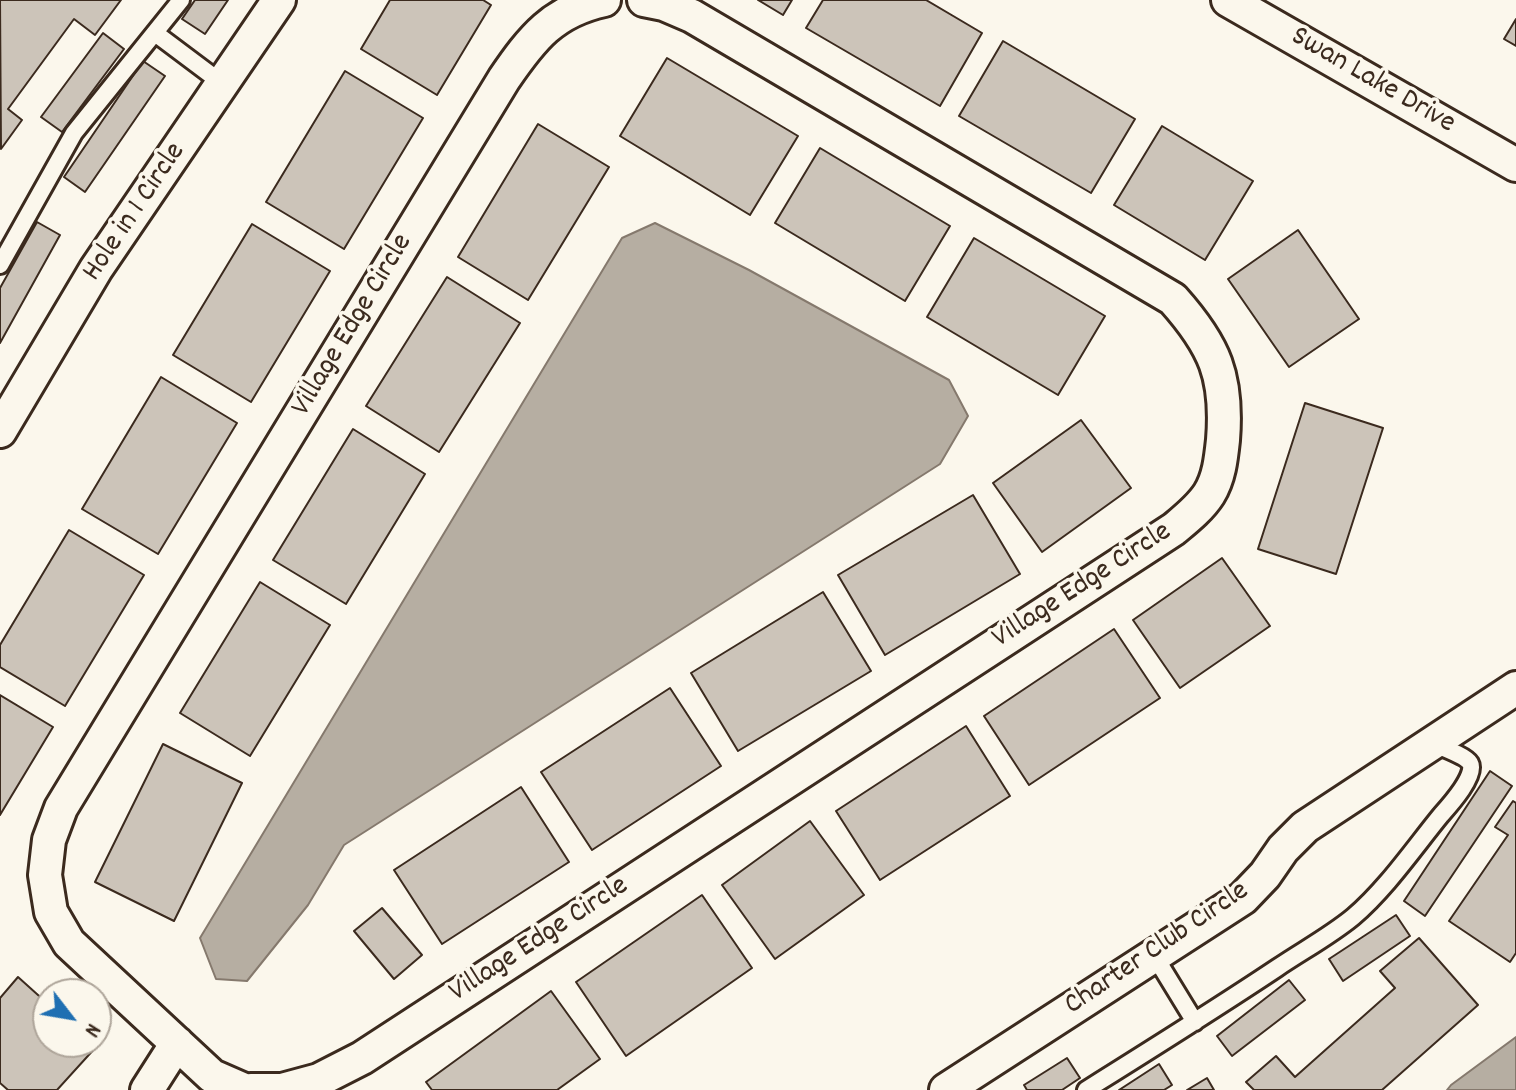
<!DOCTYPE html>
<html>
<head>
<meta charset="utf-8">
<style>
	body { margin:0 }
	#map { position:relative; width:1516px; height:1090px; overflow:hidden; background:#fbf7ec; font-family:Dekko,sans-serif }
	canvas { display:block }
	.north { position:absolute; left:32px; top:978px; width:80px; height:80px; box-sizing:border-box; background:#fbf7ec; border:2px solid #aea59a; border-radius:50%; rotate:121deg; font-size:22px; font-weight:700; line-height:32px; text-align:center; color:#3b2a1e }
	.north::after { content:''; display:block; margin:auto; width:28px; height:36px; background:#1f6fb2; clip-path:polygon(50% 0,100% 100%,50% 72%,0 100%) }
</style>
</head>
<body>
<div id="map">
<canvas width="1516" height="1090"></canvas>
<div class="north">N</div>
</div>
<script>
const ctx = document.querySelector('canvas').getContext('2d');
ctx.lineJoin = 'round';
function fillPath(path, color) { ctx.fillStyle = color; ctx.fill(path, 'evenodd'); }
function stroke(path, color, width, dash) { ctx.strokeStyle = color; ctx.lineWidth = width; ctx.lineCap = dash ? 'butt' : 'round'; ctx.setLineDash(dash || []); ctx.stroke(path); }
function label(font, color, halo, rows, align = 'center') {
  ctx.font = font + ' Dekko,sans-serif'; ctx.lineWidth = 7; ctx.setLineDash([]); ctx.textBaseline = 'middle'; ctx.strokeStyle = halo; ctx.fillStyle = color; for (const [text, x, y, turn = 0] of rows) {
    ctx.save(); ctx.translate(x, y); ctx.rotate((+turn || 0) * Math.PI / 180); ctx.textAlign = isNaN(turn) ? turn : align; if (halo) ctx.strokeText(text, 0, 0); ctx.fillText(text, 0, 0); ctx.restore();
  }
}
const water = new Path2D(`
	M655 223 749 270 949 380 968 416 940 464 344 845 308 905 247 981 216 979 200 938 622 238Z
	M1516 1037V1090H1447L1451 1085Z`);
const building = new Path2D(`
	M0 0H121L95 35 74 19 8 109 22 120 1 149Z
	M195 0H228L205 34 182 19Z
	M390 0H483L491 5 437 95 361 49Z
	M758 0H792L783 15Z
	M823 0H926L982 33 940 106 806 28Z
	M1516 19V46L1504 39Z
	M103 33 124 49 62 132 41 117Z
	M1003 41 1135 119 1091 193 959 116Z
	M667 58 798 136 750 215 620 136Z
	M143 61 165 76 85 192 64 177Z
	M345 71 423 118 344 249 266 202Z
	M538 124 609 167 528 300 458 257Z
	M1162 126 1253 181 1205 260 1114 205Z
	M820 148 950 226 905 301 775 223Z
	M37 222 60 235 0 343V288Z
	M252 224 330 271 251 402 173 355Z
	M1298 230 1359 319 1289 367 1228 279Z
	M974 238 1105 316 1058 395 927 317Z
	M447 277 520 323 439 452 366 406Z
	M161 377 237 423 158 554 82 509Z
	M1305 403 1383 428 1336 574 1258 549Z
	M1081 420 1131 488 1042 552 993 483Z
	M353 429 425 474 346 604 273 560Z
	M973 495 1020 574 885 655 838 575Z
	M69 530 144 575 65 706 0 667V645Z
	M1222 558 1270 626 1180 688 1133 620Z
	M260 582 330 625 250 756 180 713Z
	M823 592 871 671 738 751 691 673Z
	M1114 629 1160 698 1029 785 984 716Z
	M670 688 721 766 592 850 541 772Z
	M0 695 53 727 0 815Z
	M966 726 1010 796 880 880 836 811Z
	M163 744 242 783 174 921 95 882Z
	M1490 771 1512 786 1425 916 1404 901Z
	M521 787 569 862 442 944 394 870Z
	M1513 801 1516 803V953L1510 962 1449 921 1508 835 1495 827Z
	M810 821 864 895 775 959 722 885Z
	M702 895 752 968 626 1056 576 982Z
	M382 908 422 955 394 979 354 931Z
	M1396 915 1410 936 1343 981 1329 959Z
	M1419 938 1478 1005 1382 1090H1254L1246 1082 1276 1056 1295 1077 1395 988 1380 971Z
	M18 977 48 1004V1042H91L96 1047 57 1090H8L0 1083V998Z
	M1289 980 1305 1000 1232 1056 1217 1036Z
	M551 991 600 1059 557 1090H432L426 1082Z
	M1067 1058 1080 1078 1062 1090H1027L1024 1085Z
	M1159 1064 1172 1085 1164 1090H1119Z
	M1207 1078 1214 1090H1187Z`);
const lane = new Path2D(`
	M155 33 223 84
	M0 265 74 133 181 0
	M1154 955 1195 1022
	M1086 1090C1150 1050 1214 1010 1277 968 1302 951 1330 936 1353 917 1386 889 1414 848 1441 815 1449 806 1477 775 1470 763 1466 756 1441 747 1432 743`);
const street = new Path2D(`
	M1228 0 1516 165
	M0 431 96 269 279 0
	M147 1090 177 1043
	M244 1090 212 1076 69 943 51 912 45 875 49 840 61 808 504 79C532 38 553 11 604 0
	M251 1090H282L319 1080 362 1058 1174 529C1186 519 1200 508 1209 494 1219 478 1221 459 1223 440 1228 377 1215 346 1173 299L692 16 664 4 644 0
	M946 1090 1243 898 1265 875 1283 849 1305 827 1516 688`);
const streetNames = [
	["Swan Lake Drive",1372,82,30],
	["Hole in 1 Circle",136,213,-56],
	["Village Edge Circle",354,326,-59],
	["Village Edge Circle",1083,587,-33],
	["Village Edge Circle",540,941,-33],
	["Charter Club Circle",1158,950,-34]
];
fillPath(water, '#b6aea2');
stroke(water, '#85796d', 2);
fillPath(building, '#ccc4b9');
stroke(building, '#3b2a1e', 2);
stroke(lane, '#3b2a1e', 22);
stroke(street, '#3b2a1e', 38);
stroke(lane, '#fbf7ec', 16);
stroke(street, '#fbf7ec', 32);
label('30px', '#3b2a1e', '#fbf7ec', streetNames);
</script>
</body>
</html>
